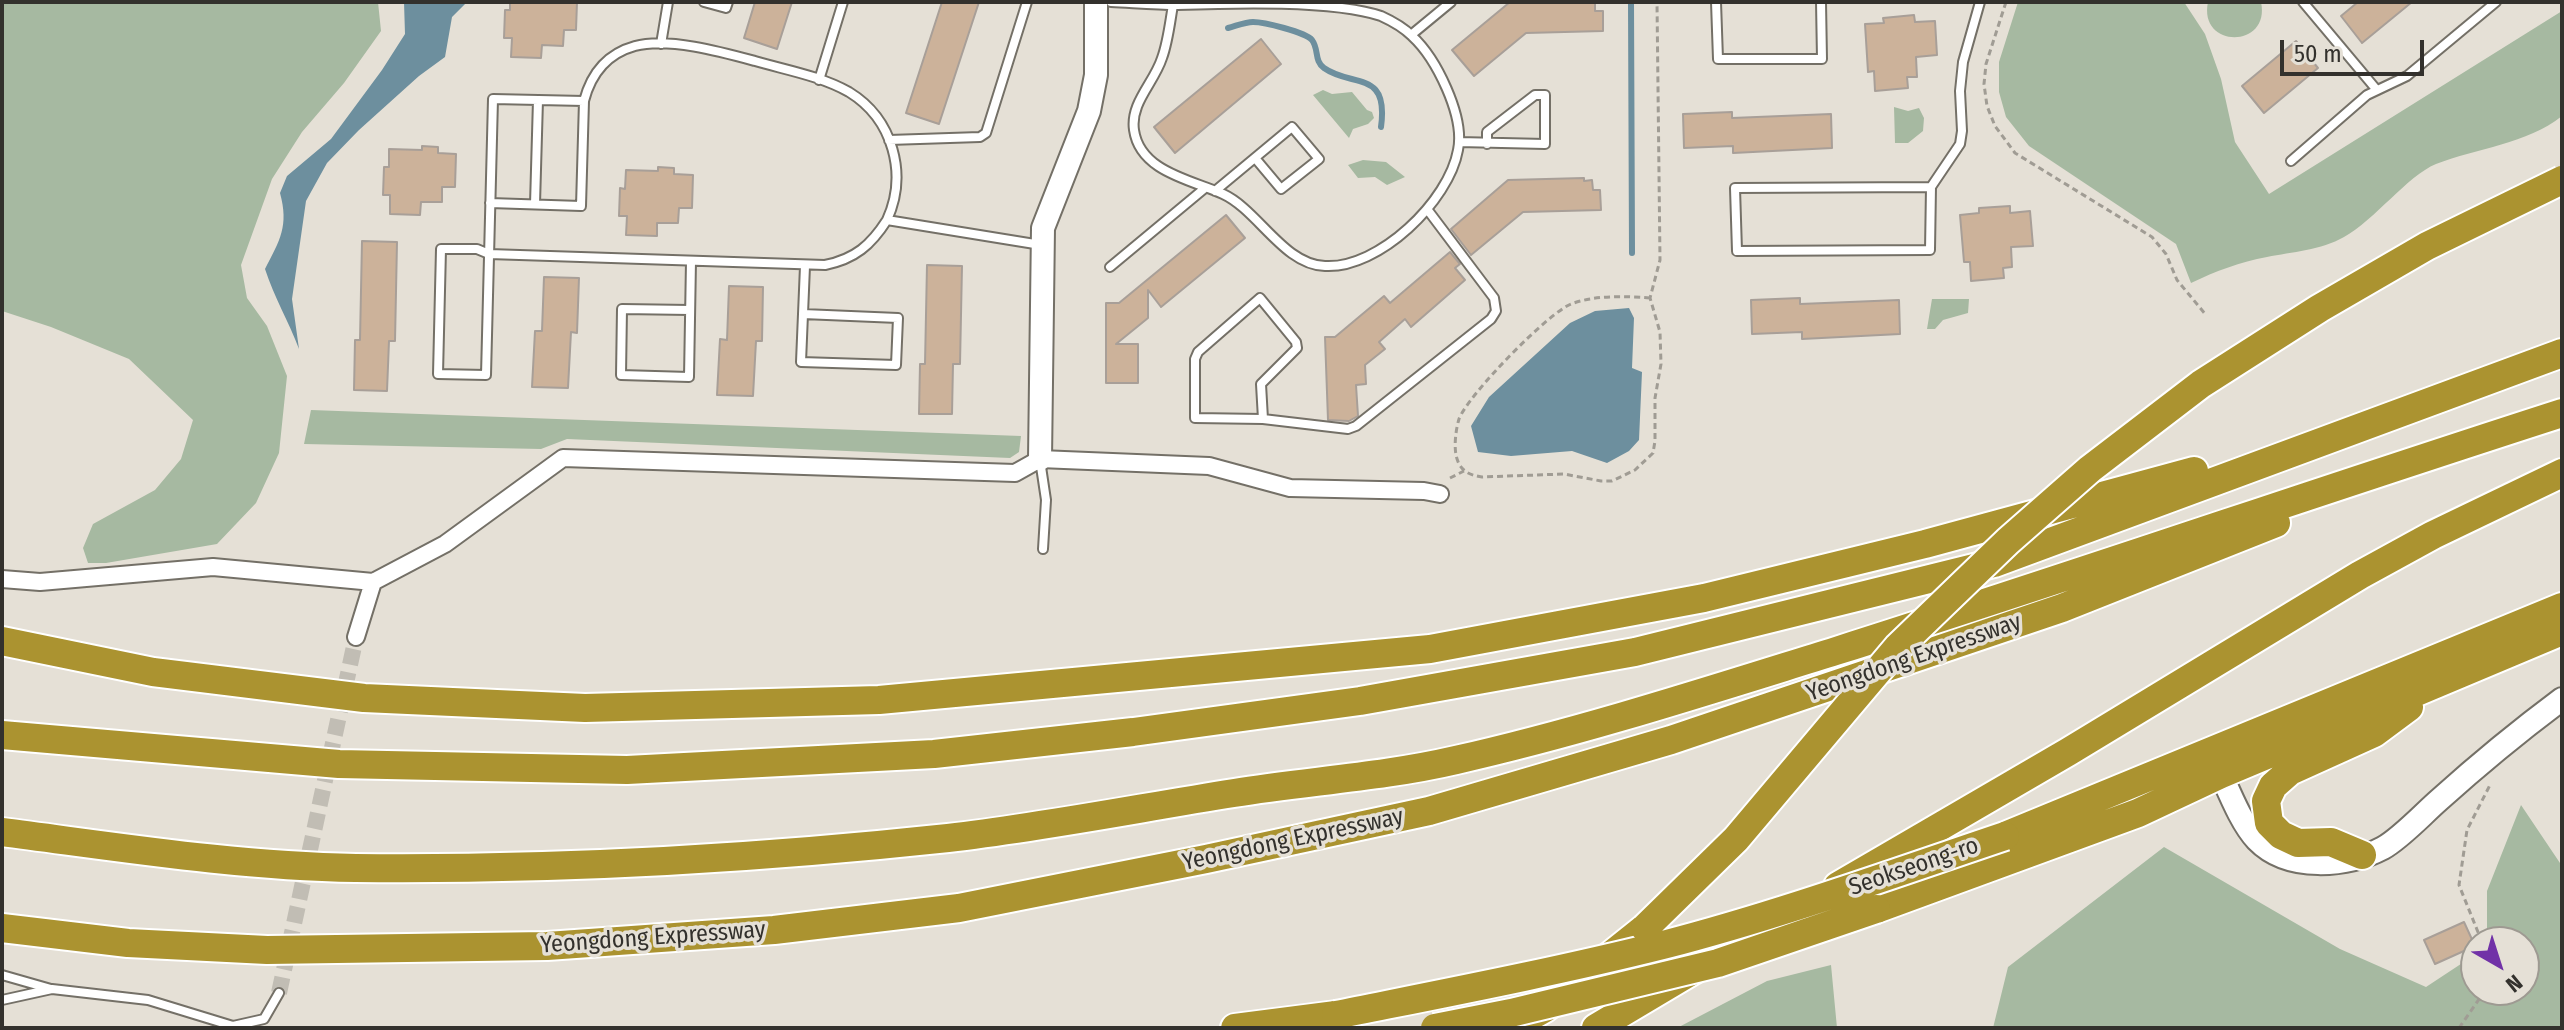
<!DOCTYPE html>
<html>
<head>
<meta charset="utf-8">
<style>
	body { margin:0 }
	#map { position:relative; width:2564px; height:1030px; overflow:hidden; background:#e5e0d6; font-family:"Fira Sans Condensed",sans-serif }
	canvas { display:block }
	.frame { position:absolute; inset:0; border:4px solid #33312d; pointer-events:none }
	.north { position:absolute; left:2460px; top:926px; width:80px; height:80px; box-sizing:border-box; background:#e5e0d6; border:2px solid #9e9a92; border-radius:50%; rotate:141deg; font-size:22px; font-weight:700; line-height:32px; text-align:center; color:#33312d }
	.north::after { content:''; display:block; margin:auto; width:28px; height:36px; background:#7132a7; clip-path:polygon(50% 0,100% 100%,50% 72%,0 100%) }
	.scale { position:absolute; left:2280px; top:40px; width:144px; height:36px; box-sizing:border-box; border:4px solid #33312d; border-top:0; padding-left:10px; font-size:24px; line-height:28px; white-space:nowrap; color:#33312d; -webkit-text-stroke:6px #e5e0d6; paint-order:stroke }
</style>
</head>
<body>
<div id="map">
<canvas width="2564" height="1030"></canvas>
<div class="frame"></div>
<div class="north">N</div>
<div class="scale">50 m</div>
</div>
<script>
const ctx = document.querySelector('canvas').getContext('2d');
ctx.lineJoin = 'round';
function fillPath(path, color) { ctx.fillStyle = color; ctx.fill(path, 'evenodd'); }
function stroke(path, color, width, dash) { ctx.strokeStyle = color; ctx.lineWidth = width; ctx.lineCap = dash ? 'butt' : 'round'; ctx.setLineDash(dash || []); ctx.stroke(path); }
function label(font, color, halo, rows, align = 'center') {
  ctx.font = font + ' "Fira Sans Condensed",sans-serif'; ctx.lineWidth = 7; ctx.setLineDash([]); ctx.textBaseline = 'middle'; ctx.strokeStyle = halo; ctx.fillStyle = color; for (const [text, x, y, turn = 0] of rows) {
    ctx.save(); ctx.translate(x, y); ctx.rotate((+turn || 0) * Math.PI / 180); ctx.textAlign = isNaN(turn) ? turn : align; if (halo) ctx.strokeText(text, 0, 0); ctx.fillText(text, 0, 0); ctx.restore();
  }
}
const green = new Path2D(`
	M2 2H378L381 31 344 83 302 132 272 179 241 265 247 298 267 326 287 376 279 453 256 503 217 544 106 563H88L83 548 93 524 155 490 181 459 193 420 129 359 51 327 2 311Z
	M2018 2H2184L2205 34 2221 79 2235 142 2269 194 2562 11V116C2527 144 2477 148 2436 164 2407 176 2375 220 2344 237 2321 250 2292 252 2267 257 2240 262 2216 271 2191 283L2176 244 2029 146 2006 117 1999 92V62Z
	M2208 2H2261C2271 49 2198 49 2208 2Z
	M1323 90 1332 94 1352 92 1367 110 1372 112 1374 118 1368 124 1353 129 1349 138 1313 95Z
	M1894 107 1908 111 1919 108 1924 118 1923 131 1908 143H1895Z
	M1363 160 1386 162 1405 177 1387 185 1375 177 1358 178 1348 165Z
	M1932 299H1969L1968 313 1943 320 1935 329H1927Z
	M311 410 1021 436 1019 452 1010 458 567 439 541 449 304 444Z
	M2521 805 2562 866V1028H1993L2008 967 2164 847 2340 949 2426 987 2476 954V990H2524V942H2487V891Z
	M1831 965 1837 1028H1677L1767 981Z`);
const water = new Path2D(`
	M404 2H467L452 17 445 57 419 76 359 130 327 163 306 201 292 299 299 349C289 322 274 297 265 269 280 240 289 226 280 193L287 176 331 139 382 70 405 34Z
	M1629 308 1634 318 1632 368 1642 372 1639 440 1629 451 1607 463 1572 451 1511 456 1478 452 1471 426 1489 397 1570 323 1595 311Z`);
const stream = new Path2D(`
	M1631 3 1632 253
	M1228 28C1236 26 1245 22 1253 22 1264 22 1305 32 1312 40 1319 49 1314 61 1324 68 1352 88 1389 69 1381 127`);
const building = new Path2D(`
	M510 2H577L576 30H564L563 46 542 45 541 58 511 57 512 38H504L505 10H510Z
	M755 2H792L777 49 744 38Z
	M942 2H979L939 124 906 113Z
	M1510 2H1595V11H1603V31L1526 33 1474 76 1452 50Z
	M2358 2H2412L2362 43 2341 16Z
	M1914 15 1915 22 1935 21 1937 55 1916 57 1917 77H1907L1908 88 1875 91 1874 71 1868 72 1865 24 1884 23 1883 18Z
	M1261 39 1281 64 1175 153 1154 127Z
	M2296 41 2318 68 2264 113 2242 86Z
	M1732 112V118L1831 114 1832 148 1733 153V146L1684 148 1683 114Z
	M422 146 438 147V153L456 154 455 187H442V202H421L420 215 390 214V195H383L384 167H389V149L422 150Z
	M658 167 674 168V174L693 175 692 208H679L678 223H657V236L626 235 627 216H619L620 188 625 189 626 170 658 171Z
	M1584 178V181L1592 180 1593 190H1600L1601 210 1523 212 1471 255 1451 229 1508 180Z
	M2010 206V213L2030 211 2033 246 2011 247 2012 267 2003 268 2004 278 1971 281 1970 262H1964L1960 215 1979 213V208Z
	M1226 215 1245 238 1161 307 1148 290V318L1116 344H1138V383H1106V303H1119Z
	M362 241 397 242 395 341H389L387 391 354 390 355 340H360Z
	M1450 252 1460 264 1455 268 1465 280 1411 327 1405 319 1379 342 1385 349 1365 365 1366 384 1356 385 1358 416 1349 421 1328 420 1325 337H1335L1384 296 1390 303Z
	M927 265 962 266 960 364H953L952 414H919L920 364H925Z
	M544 277 579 278 577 333 571 332 568 388 532 387 535 331H542Z
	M729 286 763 287 762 341H756L753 396 717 395 720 339 727 340Z
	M1800 298V304L1899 300 1900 334 1802 339V332L1752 334 1751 300Z
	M2464 922 2475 946 2435 964 2424 940Z`);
const streetTunnel = new Path2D(`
	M279 993 356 637`);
const path = new Path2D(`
	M2006 2 1986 64 1984 84 1987 106 1995 126 2015 153 2152 237 2166 254 2177 280 2206 315
	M1650 298C1625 296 1595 295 1571 304 1548 313 1468 395 1459 419 1456 429 1454 444 1456 455 1459 470 1468 475 1482 477L1564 474 1601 481H1612L1635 470 1653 453 1655 441V398L1661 364 1660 332 1650 298 1660 260 1657 2
	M1450 478 1464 471
	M2482 942 2459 885 2467 830 2490 785
	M2459 1028 2482 995 2483 990`);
const lane = new Path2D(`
	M704 2 726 8 728 2
	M1111 2C1133 3 1155 5 1177 5 1232 3 1333 0 1381 16 1392 21 1403 27 1412 36 1436 58 1465 116 1458 150 1449 201 1379 269 1325 266 1284 265 1258 210 1223 194 1192 180 1140 172 1134 130 1130 103 1154 83 1162 58 1168 42 1170 22 1173 5
	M1716 2 1718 59H1822L1821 2
	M2303 2 2376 89
	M1411 35 1451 2
	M661 44 668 2
	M819 80 843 2
	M584 101 493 99C490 191 488 283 486 375L438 374 441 249H477L489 254 825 265C855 259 871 245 887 220L1041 245
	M889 140 980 137 986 133 1027 2
	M1459 142 1545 144V95H1535L1487 132V144
	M2291 161 2367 95 2407 76 2496 2
	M1931 187 1735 188 1737 251 1930 250 1931 187 1960 144 1962 131 1960 91 1963 62 1980 2
	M1215 191 1292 127 1319 159 1281 189 1255 158
	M490 203 581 206 584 101C591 74 606 54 635 46 668 37 722 52 755 61 786 70 821 76 849 92 893 119 908 174 887 220
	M535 204 538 100
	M1110 267 1205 188
	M690 310 622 309 621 375 689 377 691 261
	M803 314 898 318 896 365 801 362 805 266
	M1263 419 1261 384 1297 348 1296 342 1260 298 1198 352 1195 359V418L1263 419 1348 429 1356 426 1491 319 1496 311 1494 298 1427 209
	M1040 460 1046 500 1043 549
	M2 975 51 989
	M2 1000 52 989 148 1000 233 1026 264 1019 279 993`);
const street = new Path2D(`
	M2 579 40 582 213 567 373 582 445 544 563 458 1015 473 1040 459 1209 466 1290 488 1424 491 1440 494
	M356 637 373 582`);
const secondary = new Path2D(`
	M1040 459 1043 228 1089 111 1096 75V2
	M2214 759C2226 783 2239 821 2257 840 2288 872 2347 867 2383 848 2401 838 2423 814 2439 800 2479 764 2519 731 2562 699`);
const highway = new Path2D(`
	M2 641 153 672 364 698 585 708 879 700 1430 649 1704 598 1925 544 2194 471
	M2 735 339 764 627 770 934 754 1133 732 1360 701 1635 652 1994 563 2562 353
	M2 832C119 847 237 866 356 868 553 870 752 859 948 838 1044 827 1139 808 1234 793 1308 781 1383 777 1456 760 1584 731 1710 690 1836 651 2079 574 2319 491 2562 413
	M2005 836 2562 607
	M2362 855 2331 842 2298 843 2281 835 2269 823 2266 801 2273 786 2290 771 2374 733 2409 707
	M1838 886 2068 752 2360 575 2433 535 2562 473
	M1876 909 2138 813 2221 774 2562 631
	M2 928 128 943 267 950 547 946 774 930 959 908 1206 859 1429 811 1671 740 2062 608 2276 523
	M1235 1028 1336 1015
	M1510 1028 1545 1008 1645 928
	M1596 1028 1784 916`);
const highwayBridge = new Path2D(`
	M1645 928 1736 839 1898 647 2008 541 2090 469 2201 384 2320 308 2427 246 2562 180
	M1336 1015C1445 993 1555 972 1663 945 1779 915 1892 874 2005 836
	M1435 1028 1511 1013 1718 963 1876 909`);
const streetNames = [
	["Yeongdong Expressway",1914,658,-19],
	["Yeongdong Expressway",1293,840,-12],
	["Seokseong-ro",1914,867,-19],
	["Yeongdong Expressway",653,938,-4]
];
fillPath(green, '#a6b9a1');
fillPath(water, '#6d8f9e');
stroke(stream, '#6d8f9e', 6);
fillPath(building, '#ccb29a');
stroke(building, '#a89f98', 2);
stroke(streetTunnel, '#c1bdb4', 16, [16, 8]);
stroke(lane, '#747067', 12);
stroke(street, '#747067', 20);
stroke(secondary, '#747067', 26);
stroke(highway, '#fff', 32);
stroke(path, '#a09c94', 3, [6, 4]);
stroke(lane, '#fff', 8);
stroke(street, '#fff', 16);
stroke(secondary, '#fff', 22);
stroke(highway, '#ab9330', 28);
stroke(highwayBridge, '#fff', 32, []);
stroke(highwayBridge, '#ab9330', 28);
label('24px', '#33312d', '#e5e0d6', streetNames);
</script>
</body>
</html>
